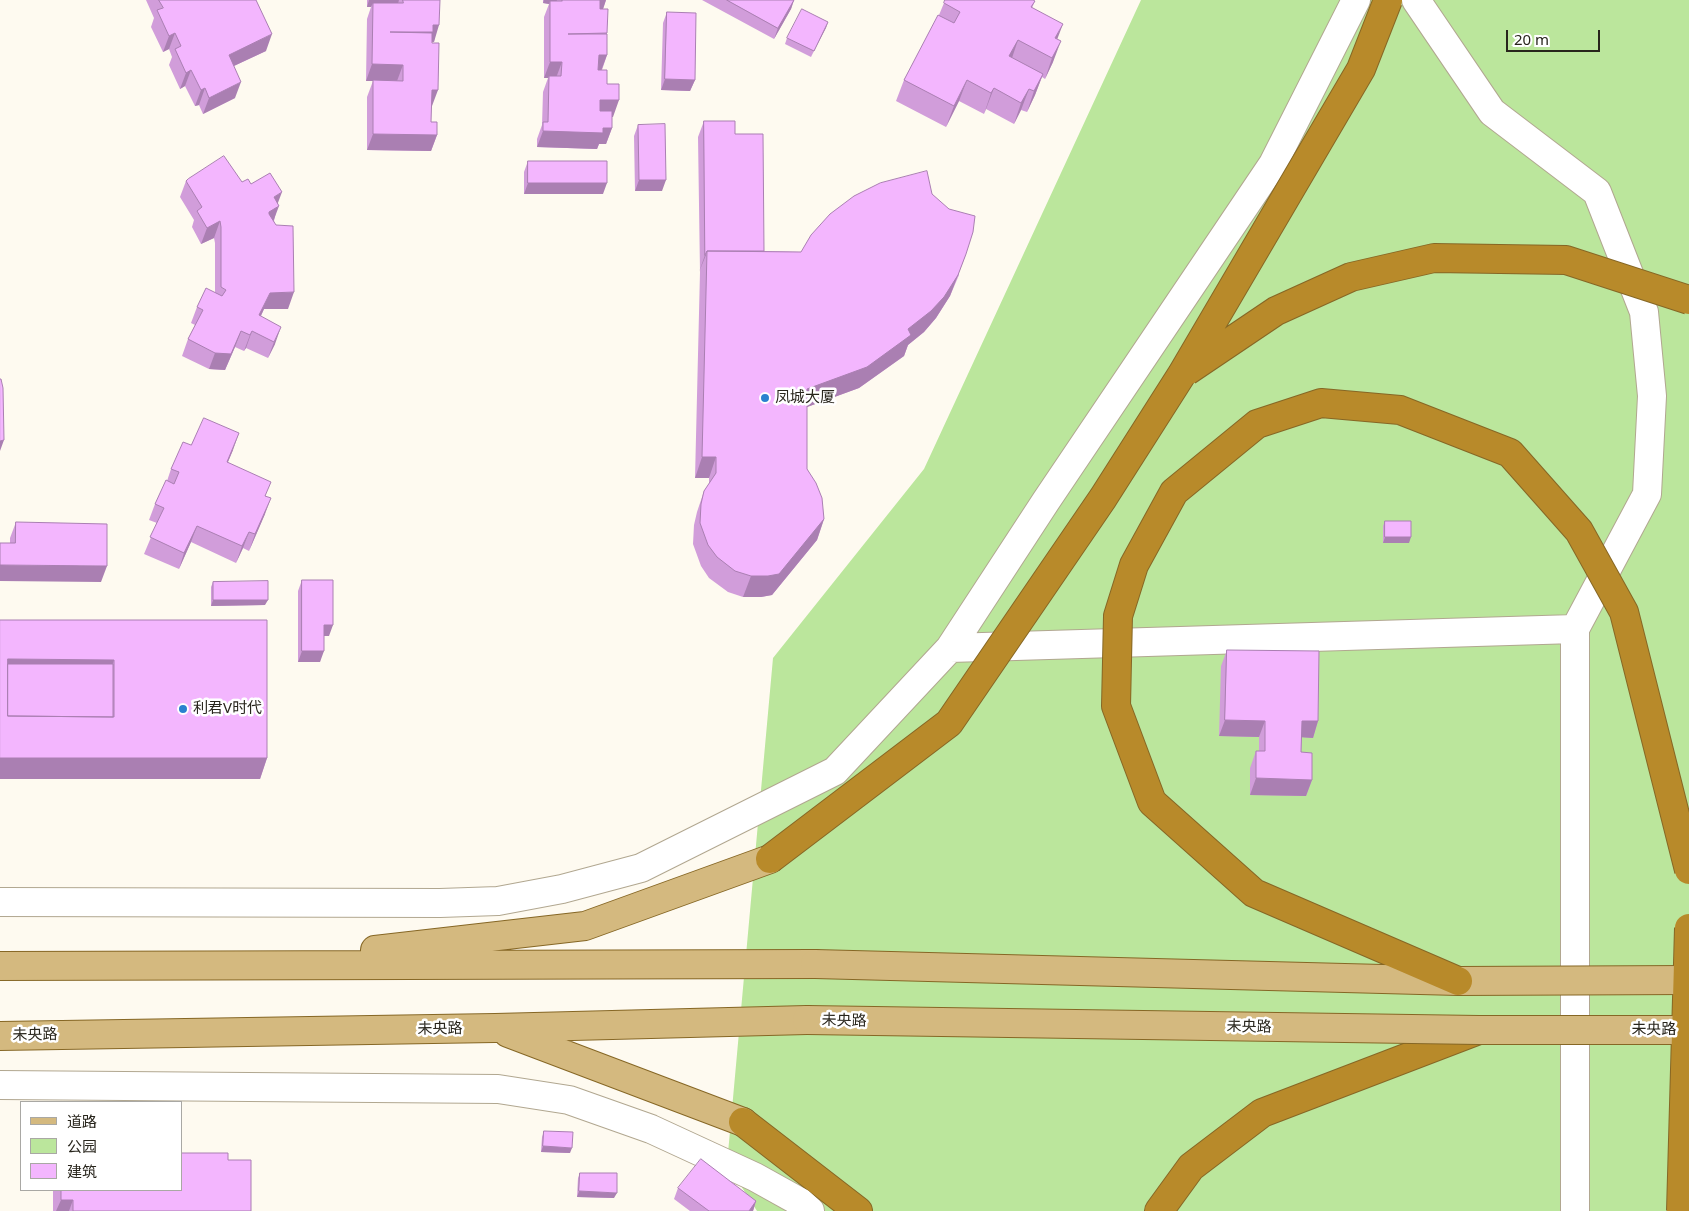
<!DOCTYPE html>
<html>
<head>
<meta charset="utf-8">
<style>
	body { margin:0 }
	#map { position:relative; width:1689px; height:1211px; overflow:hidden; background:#fefaf0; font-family:"Noto Sans","Noto Sans SC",sans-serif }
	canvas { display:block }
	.legend { position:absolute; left:20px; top:1101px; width:162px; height:90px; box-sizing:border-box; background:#fff; border:1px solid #a9a8a4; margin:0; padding:6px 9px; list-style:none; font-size:15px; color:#28251c }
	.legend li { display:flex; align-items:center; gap:10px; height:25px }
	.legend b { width:25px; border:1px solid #a9a8a4 }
	.scale { position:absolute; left:1506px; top:30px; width:94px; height:22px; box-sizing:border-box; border:2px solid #28251c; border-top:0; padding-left:6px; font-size:15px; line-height:18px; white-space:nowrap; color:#28251c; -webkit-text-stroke:4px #fff; paint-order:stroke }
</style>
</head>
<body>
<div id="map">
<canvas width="1689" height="1211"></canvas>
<ul class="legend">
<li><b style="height:6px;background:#d4b97f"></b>道路</li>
<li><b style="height:14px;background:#bbe69c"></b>公园</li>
<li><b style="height:14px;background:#f3b6fe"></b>建筑</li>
</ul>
<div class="scale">20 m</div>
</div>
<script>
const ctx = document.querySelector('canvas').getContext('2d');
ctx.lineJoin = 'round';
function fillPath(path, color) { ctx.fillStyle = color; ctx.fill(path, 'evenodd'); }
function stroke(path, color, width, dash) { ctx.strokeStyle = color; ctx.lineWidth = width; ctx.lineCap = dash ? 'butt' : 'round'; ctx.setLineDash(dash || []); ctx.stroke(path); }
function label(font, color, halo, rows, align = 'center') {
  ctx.font = font + ' "Noto Sans","Noto Sans SC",sans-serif'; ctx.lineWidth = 5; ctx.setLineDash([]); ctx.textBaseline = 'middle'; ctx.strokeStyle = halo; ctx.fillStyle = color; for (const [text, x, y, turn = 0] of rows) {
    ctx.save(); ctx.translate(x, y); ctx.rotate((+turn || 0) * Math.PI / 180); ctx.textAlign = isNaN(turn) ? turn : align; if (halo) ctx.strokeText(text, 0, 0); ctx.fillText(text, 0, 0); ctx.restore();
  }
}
const green = new Path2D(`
	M1141 0H1689V1211H757L727 1164 773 658 924 469Z`);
const secondary = new Path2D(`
	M1416 0 1492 112 1597 192 1644 312 1652 396 1647 494 1575 629V1211
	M950 648 1575 629
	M0 902 440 903 498 901 562 889 641 868 835 771 950 648 1046 501 1273 164 1356 0
	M0 1085 498 1089 569 1100 651 1129 755 1177 800 1202 810 1211`);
const primary = new Path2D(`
	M375 950 585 926 770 859
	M0 966 815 964
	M508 1033 743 1122
	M0 1036 495 1028 807 1020`);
const highway = new Path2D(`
	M743 1122 858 1211
	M1159 1211 1191 1167 1262 1113 1479 1030`);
const primaryBridge = new Path2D(`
	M815 964 1458 981 1689 980
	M807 1020 1479 1030H1689`);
const highwayBridge = new Path2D(`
	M1187 371 1276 311 1351 277 1434 258 1566 260 1689 300
	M770 859 949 723 1103 498 1182 374 1361 69 1388 0
	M1458 981 1254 893 1152 802 1116 706 1118 616 1134 565 1174 492 1257 424 1321 403 1400 410 1510 453 1579 531 1624 612 1689 870
	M1681 1211 1689 928`);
const wall = new Path2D(`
	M146 0H256L266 51 234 66 235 98 203 114 199 105 195 106 185 86 180 89 169 65 172 57 169 49 163 52 151 27 154 18Z
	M367 0H440L434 42H432V106H431V122L437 135 431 151 367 150V97L373 81H366L367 19 371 7H367Z
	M543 0H606L603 9 607 33V55L602 70 607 84 613 117H612V128L606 144H599L597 149 537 147V139L542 125 543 92 548 78H544V17L549 4 543 3Z
	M702 0H794L791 9 774 39Z
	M1035 1 1032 8 1057 39 1053 62 1045 79 1042 77 1035 95 1027 112 1021 110 1014 124 986 109 984 114 959 101 946 127 896 101 904 80 939 15 944 3Z
	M667 12 695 80 690 91 661 90 663 23Z
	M828 22 811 57 785 44 787 38Z
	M704 121 735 134 764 251 801 252 932 194 959 275 950 296 936 318 924 332 908 345 904 356 859 388 807 407V469L824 519 817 540 772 595 761 597H743L728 592 709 578 701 566 693 544 694 525 697 512 704 491 709 485V478H695L700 272 698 137Z
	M638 125 662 191H635L634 136Z
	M528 161 603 194H524V172Z
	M186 181 242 182 251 184 278 203 274 221 288 309H264L261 316 275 344 268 358 246 348 244 351 235 347 225 370 209 369 182 356 188 339 195 325 191 323 197 307 215 292V243L214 238 201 244 192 227 194 220 180 197Z
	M191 445 233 450 228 462 266 496 265 514 249 551 243 548 236 563 191 542 179 569 144 554 157 523 149 520 155 504 167 481 171 469Z
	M1385 521 1409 543H1383V526Z
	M16 522 101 582 10 543V538Z
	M302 580 329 636H324L320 662H298V591Z
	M213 582 265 605 211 606V587Z
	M0 620H267V758L260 779H0Z
	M1227 650 1318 721 1313 738 1302 737 1301 752 1312 780 1306 796 1250 795V768L1256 751H1259V737L1219 736 1221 666Z
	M544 1131 570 1153 541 1152 542 1137Z
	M228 1160 251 1211H53V1190H181Z
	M580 1173 614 1198 577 1197 578 1178Z
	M678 1188 756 1201 753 1211H690L674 1199Z`);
const shadedWall = new Path2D(`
	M369 0H399L397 7 373 3 371 7H367Z
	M544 0H557L556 4 550 1 549 4 543 3Z
	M598 0H606L602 12 594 11Z
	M794 0 791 9 774 39 778 28Z
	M828 22 826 28 811 57 814 51Z
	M1063 24 1055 45V38Z
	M433 25H439L434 42 429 41 390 32Z
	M175 33 169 49 163 52 169 36Z
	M272 34 266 51 223 71 229 55Z
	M1018 40 1011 61 1009 56Z
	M1061 41 1053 62 1045 79 1052 58Z
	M599 55H607L601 71H593Z
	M550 62H562L556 78 549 76 548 78H544Z
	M372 64 403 65 397 81H366Z
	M191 70 185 86 180 89 186 73Z
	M1043 74 1035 95 1027 112 1034 91Z
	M665 79 695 80 690 91 661 90Z
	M967 80 959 101 946 127 954 106Z
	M241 82 235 98 203 114 209 98Z
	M205 88 199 105 195 106 201 90Z
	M994 88 986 109 984 114 991 93Z
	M1029 89 1021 110 1014 124 1021 103Z
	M432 90H438L432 106H426Z
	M600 100H619L613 117 594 116Z
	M603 128H612L606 144H599L597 149 537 147 543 131Z
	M373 134 437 135 431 151 367 150Z
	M639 180H666L662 191H635Z
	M528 183H607L603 194H524Z
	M282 192 276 208 279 206 273 222 263 228 274 197Z
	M220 221 214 238 201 244 207 228Z
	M966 254 950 296 936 318 924 332 908 345 904 356 859 388 799 410 807 389 908 329Z
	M705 255H706L699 272Z
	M294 292 288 309H264L253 332 259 315 270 293Z
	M281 327 275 344 268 358 274 342Z
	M241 331 235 347 225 370 209 369 215 353Z
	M252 331 246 348 244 351 250 335Z
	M239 433 233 450 221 478 227 462Z
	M4 440 0 451V441Z
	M702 457H716L709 478H695Z
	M271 498 265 514 249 551 255 534Z
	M824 519 817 540 772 595 761 597H743L751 576Z
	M197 526 191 542 179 569 184 553Z
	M249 532 243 548 236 563 242 546Z
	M1385 537H1411L1409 543H1383Z
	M0 565 107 566 101 582 0 581Z
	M213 600H268L265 605 211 606Z
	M324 625H333L329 636H320Z
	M302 651H324L320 662H298Z
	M8 659 114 660 107 681 6 680Z
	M1225 720 1265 721 1259 737 1219 736Z
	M1302 721H1318L1313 738 1297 737Z
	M0 758H267L260 779H0Z
	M1256 778 1312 780 1306 796 1250 795Z
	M543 1146 572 1148 570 1153 541 1152Z
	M579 1191 617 1193 614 1198 577 1197Z
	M61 1200H73L69 1211H56Z
	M756 1201 753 1211H749Z`);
const building = new Path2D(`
	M159 0H256L272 34 229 55 241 82 209 98 205 88 201 90 191 70 186 73 175 49 181 46 175 33 169 36 157 10 163 8Z
	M403 0H440L439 25H433V32H390L432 33V43H439L438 90H432L431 122H437V135L373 134V80L403 81V65L372 64 373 3H403Z
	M562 0H600V9H608L607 33 568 34H607V55H599L598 70H607V84H619V100H600V111H612V128H603V133L543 131V122H548L549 76H561L562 62H550V1H562Z
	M727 0H794L778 28Z
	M945 0H1033L1035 1 1031 7 1063 24 1055 38 1061 41 1052 58 1018 40 1009 56 1043 74 1034 91 1029 89 1021 103 994 88 991 93 967 80 954 106 904 80 938 15 954 23 960 12 944 3Z
	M802 9 828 22 814 51 787 38Z
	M667 12 696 13 695 80 665 79Z
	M704 121H735V134H763L764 251H707L705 255Z
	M665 124 666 180H639L638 125Z
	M224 156 242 182 248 179 251 184 270 173 282 192 274 197 279 206 269 212V214L276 225 293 226 294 292 270 293 259 315 281 327 274 342 252 331 250 335 241 331 231 354 215 353 188 339 203 310 197 307 206 288 222 296 226 290 221 287V227L220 221 207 228 197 211 202 207 186 181 188 179Z
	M528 161H607V183H528Z
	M927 171 932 194 949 209 975 216 973 232 966 254 958 275 944 297 931 311 908 329 911 335 867 367 807 389V469L816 483 822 498 824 519 779 574 768 576H751L735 571 717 557 708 545 700 523 701 504 704 491 716 473V457H702L707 251 801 252 811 235 830 214 854 196 880 183Z
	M0 379H1L3 388 4 440 0 441Z
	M204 418 239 433 227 462 271 482 265 496 271 498 255 534 249 532 242 546 197 526 184 553 150 537 164 508 155 504 166 480 174 484 179 472 171 469 183 442 191 445Z
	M1385 521H1411V537H1385Z
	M16 522 107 524V566L0 565V543H15Z
	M302 580H333V625H324V651H302Z
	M268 581V600H213V582Z
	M0 620H267V758H0ZM8 659 114 660V717L8 716Z
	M1227 650 1319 651 1318 721H1302L1301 752 1312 753V780L1256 778V751H1265V721L1225 720Z
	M8 664H113V717L8 716Z
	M544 1131 573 1132 572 1148 543 1146Z
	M181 1153H228V1160H251V1211H73V1200H61V1190H181Z
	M701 1159 756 1201 749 1211H709L678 1188Z
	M580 1173H617V1193L579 1191Z`);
const markers = [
	[765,398,5,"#2a81cf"],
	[183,709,5,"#2a81cf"]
];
const poiNames = [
	["凤城大厦",775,398],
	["利君V时代",193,709]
];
const streetNames = [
	["未央路",844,1021,1],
	["未央路",1249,1027,1],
	["未央路",440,1029,-1],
	["未央路",1654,1030],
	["未央路",35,1035,-1]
];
fillPath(green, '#bbe69c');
stroke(secondary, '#b1a790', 30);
stroke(primary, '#866725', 30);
stroke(highway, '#866725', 30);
stroke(secondary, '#fff', 28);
stroke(primary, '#d4b97f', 28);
stroke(highway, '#b88a2a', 28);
stroke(primaryBridge, '#866725', 30, []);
stroke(highwayBridge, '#866725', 30, []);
stroke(primaryBridge, '#d4b97f', 28);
stroke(highwayBridge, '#b88a2a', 28);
fillPath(wall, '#d19dda');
fillPath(shadedWall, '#aa7fb2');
fillPath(building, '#f3b6fe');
stroke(building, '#aa7fb2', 1);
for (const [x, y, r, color] of markers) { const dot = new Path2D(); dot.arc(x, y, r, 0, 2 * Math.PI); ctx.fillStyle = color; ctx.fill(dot); stroke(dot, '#fff', 2); }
label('15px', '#28251c', '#fff', poiNames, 'left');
label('15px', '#28251c', '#fff', streetNames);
</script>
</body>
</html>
